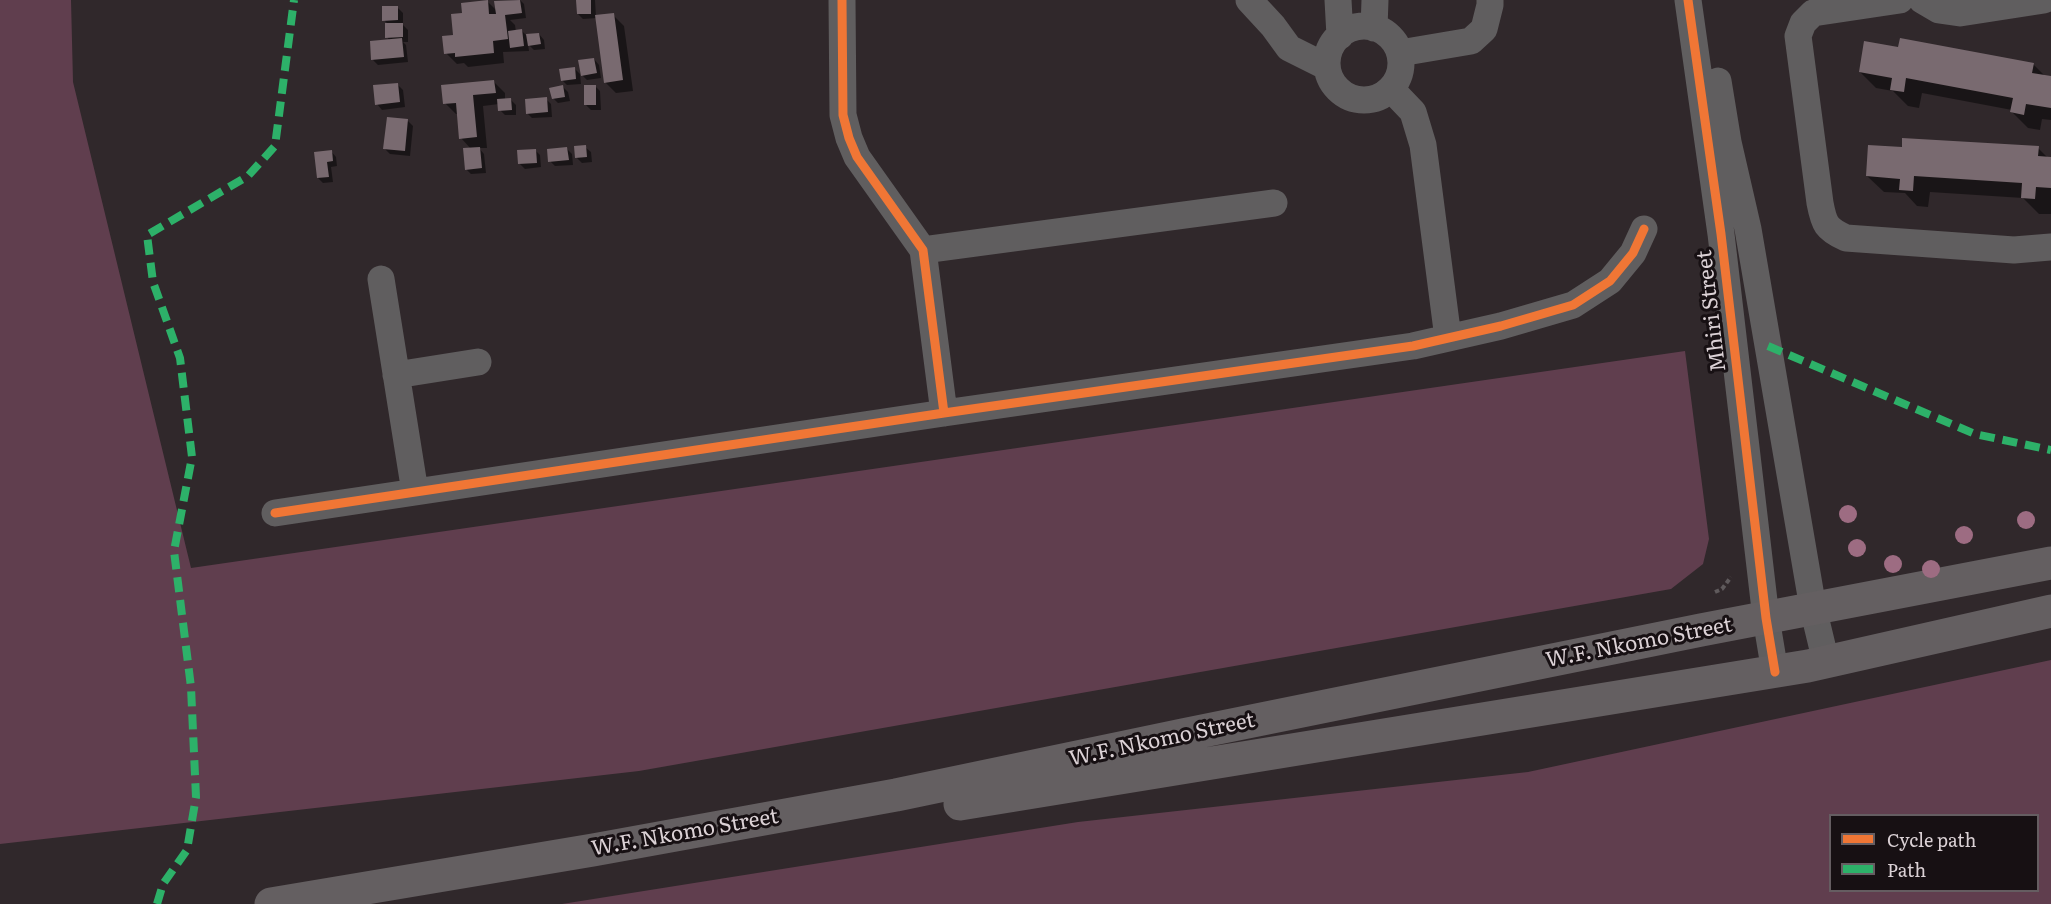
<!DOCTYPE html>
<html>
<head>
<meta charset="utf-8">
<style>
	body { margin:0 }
	#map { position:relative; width:2051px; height:904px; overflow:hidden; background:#30282b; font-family:Literata,serif }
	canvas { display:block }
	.legend { position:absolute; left:1829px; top:814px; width:210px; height:78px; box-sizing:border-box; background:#171013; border:2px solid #655d61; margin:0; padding:8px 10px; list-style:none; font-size:18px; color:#dbd1d5 }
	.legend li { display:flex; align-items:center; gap:12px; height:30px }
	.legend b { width:30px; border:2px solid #655d61 }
</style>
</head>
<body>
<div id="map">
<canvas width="2051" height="904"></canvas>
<ul class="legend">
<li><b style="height:8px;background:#f07635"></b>Cycle path</li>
<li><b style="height:8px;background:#2db169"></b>Path</li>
</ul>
</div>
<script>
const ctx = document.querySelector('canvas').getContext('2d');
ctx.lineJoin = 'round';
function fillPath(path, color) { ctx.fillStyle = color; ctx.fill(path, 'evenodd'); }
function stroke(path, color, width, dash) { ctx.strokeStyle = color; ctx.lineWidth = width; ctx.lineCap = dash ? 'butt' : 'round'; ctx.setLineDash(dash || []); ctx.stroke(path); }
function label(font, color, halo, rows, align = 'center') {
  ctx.font = font + ' Literata,serif'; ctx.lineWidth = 6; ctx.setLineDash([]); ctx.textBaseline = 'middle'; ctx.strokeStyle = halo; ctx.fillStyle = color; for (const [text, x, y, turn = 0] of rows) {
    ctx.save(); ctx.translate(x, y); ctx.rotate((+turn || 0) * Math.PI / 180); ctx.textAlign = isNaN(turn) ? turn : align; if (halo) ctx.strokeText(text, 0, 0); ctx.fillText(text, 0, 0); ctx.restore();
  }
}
const green = new Path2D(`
	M0 0H71L73 82 191 568 1685 351 1709 539 1703 564 1671 589 639 771 0 844Z
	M2051 660V904H562L1078 822 1528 772ZM1830 816H2038V890H1830Z`);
const shadow = new Path2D(`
	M520 0 524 4 526 18 510 20 515 25 516 32 522 31 527 36 539 34 544 40 545 49 534 50 528 44 529 51 503 52 504 63 468 67 464 63 457 64 446 53 464 15 487 1 498 12 496 2Z
	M578 0H595L596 17 613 15 624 26 633 91 616 93 605 82 597 18 583 19 578 14Z
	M397 7 403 13V25L408 30V42H403L406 45 408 62 378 65 373 60 390 41 387 37 389 25 384 20Z
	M594 59 599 65 601 78 587 80 582 75Z
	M2033 64 2045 76 2051 77V120L2042 119 2040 130 2028 128 2012 112V110L1922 93 1919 108 1908 106 1893 91 1876 88 1860 72Z
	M574 68 580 74 581 84 567 85 562 80Z
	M494 82 505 93V100H511L516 105V115H505L500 110 499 104 483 106 487 148H479L484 154 486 173 471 174 466 169 471 149 461 138 458 114H456L445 103Z
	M397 84 403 90 405 107 382 110 377 104Z
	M595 86 600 91 601 110H591L586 105Z
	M563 87 568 92 570 101 558 103 553 98Z
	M546 99 551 104 552 117 532 118 527 113Z
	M408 121 413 126 410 156 390 154 385 149Z
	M585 147 591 152 592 162 582 163 577 158Z
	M2038 148 2048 158H2051V214H2039L2023 198 1930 192 1928 207 1917 206 1905 193 1884 192 1867 176 1903 149Z
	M567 149 572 154 573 165 555 166 550 161Z
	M535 150 540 155 541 167 525 169 519 163Z
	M331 151 336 157 337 166 331 167 333 182 323 183 318 178Z`);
const building = new Path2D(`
	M488 0 489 14H496L494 1 520 0 522 13 505 15 508 39 493 41 494 53 455 57V53L444 54 442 36 453 35 451 14 462 13 461 3Z
	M576 0H591V14H577Z
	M382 6H398V20L382 21Z
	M614 13 623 80 604 83 595 15Z
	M385 23H403V37L385 38Z
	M522 29 524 46 510 48 508 31Z
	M539 33 541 44 528 46 526 34Z
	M402 38 404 57 371 60 370 41Z
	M1900 38 2034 63 2032 73 2051 76V108L2026 104 2024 115 2010 112 2013 98 1906 78 1904 92 1890 90 1892 78 1859 72 1864 41 1898 47Z
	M594 58 597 73 581 76 578 60Z
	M575 67 576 79 561 81 559 69Z
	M494 80 496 93 473 95 477 137 459 139 456 103 443 104 441 85Z
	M398 83 400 102 375 105 373 85Z
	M563 85 565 97 552 99 549 88Z
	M584 85H596V105H584Z
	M547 97 548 112 526 114 525 99Z
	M511 98 512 110 498 111 497 99Z
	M387 117 408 119 405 151 383 149Z
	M1902 138 2039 146 2038 156 2051 157V188L2036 187 2035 199 2021 198 2022 183 1914 176 1913 191 1899 190 1900 179 1866 176 1868 145 1902 147Z
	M586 145 587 157 575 158 574 146Z
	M480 147 482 168 465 170 463 148Z
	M567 147 569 160 548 162 547 149Z
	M536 149 537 163 518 164 517 150Z
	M332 150 333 161 327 162 329 177 317 178 314 152Z`);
const path = new Path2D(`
	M1715 592 1722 589 1731 577`);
const minor = new Path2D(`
	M842 0 843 115 849 138 857 157 923 250 944 413
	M1249 0 1273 26 1289 48 1327 67
	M1338 0 1340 36
	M1688 0 1721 234 1766 618 1775 672
	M1900 0 1813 13 1803 23 1798 36 1820 203C1824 224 1826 229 1846 238L2014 250 2051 247
	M1922 0 1939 10 1960 13 2044 0
	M1327 63a37 37 0 1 1 74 0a37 37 0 1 1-74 0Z
	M1374 28 1375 0
	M1400 53 1471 41 1484 29 1490 5V0
	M1718 81 1728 142 1748 229 1813 608 1826 662
	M1391 89 1413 112 1423 145 1448 338
	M923 250 1274 203
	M381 279 415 492
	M396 375 478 362
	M275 513 944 413 1413 346 1501 326 1573 305 1610 281 1633 253 1644 229`);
const secondary = new Path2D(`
	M960 804 1808 666 2051 611
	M271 904 593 850 896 795 1183 735 1701 630 2051 563`);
const quiet = new Path2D(`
	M1768 346 1975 434 2051 450
	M157 904 163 884 187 850 196 797 191 687 174 551 192 457 180 358 153 282 147 235 248 176 275 146 294 0`);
const cycleway = new Path2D(`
	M842 0 843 115 849 138 857 157 923 250 944 413
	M1688 0 1721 234 1766 618 1775 672
	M275 513 944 413 1413 346 1501 326 1573 305 1610 281 1633 253 1644 229`);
const trees = [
	[1848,514],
	[2026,520],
	[1964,535],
	[1857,548],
	[1893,564],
	[1931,569]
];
const streetNames = [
	["Mhiri Street",1712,311,-97],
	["W.F. Nkomo Street",1639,643,-11],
	["W.F. Nkomo Street",1162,740,-12],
	["W.F. Nkomo Street",685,833,-10]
];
fillPath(green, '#603e4e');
fillPath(shadow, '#0007');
fillPath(building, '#796a70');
stroke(path, '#5f5a5c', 4, [4.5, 3]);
stroke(minor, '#605e5f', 27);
stroke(secondary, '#645f61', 33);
stroke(quiet, '#2db169', 8, [15, 8]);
stroke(cycleway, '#f07635', 9);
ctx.fillStyle = '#9d6c82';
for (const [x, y] of trees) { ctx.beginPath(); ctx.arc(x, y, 9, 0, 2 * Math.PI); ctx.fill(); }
label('21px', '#dbd1d5', '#171013', streetNames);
</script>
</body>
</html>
